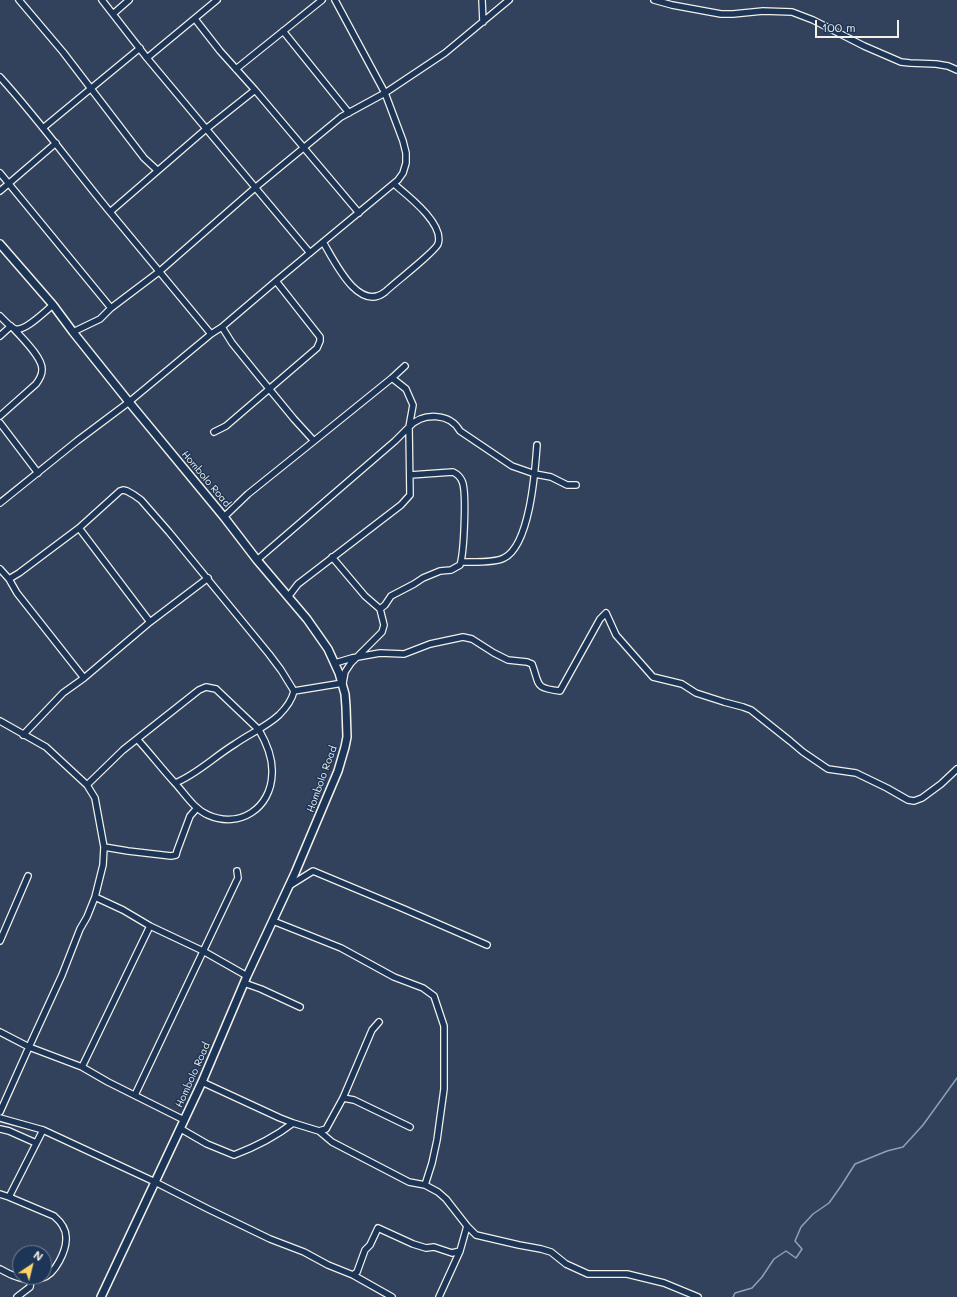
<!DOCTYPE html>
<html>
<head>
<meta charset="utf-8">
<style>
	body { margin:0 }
	#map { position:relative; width:957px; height:1297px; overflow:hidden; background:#32425d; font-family:Mali,sans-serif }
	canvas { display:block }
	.north { position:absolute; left:12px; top:1245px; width:40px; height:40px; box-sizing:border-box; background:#1d3557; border:1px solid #738091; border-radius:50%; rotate:35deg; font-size:11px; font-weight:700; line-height:16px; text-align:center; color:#f4f1e8 }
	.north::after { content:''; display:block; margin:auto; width:14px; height:18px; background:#ffd166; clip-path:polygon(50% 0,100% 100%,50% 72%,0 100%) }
	.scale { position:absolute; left:815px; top:20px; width:84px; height:18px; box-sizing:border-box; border:2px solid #f4f1e8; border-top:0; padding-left:5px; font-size:12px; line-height:14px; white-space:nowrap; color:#f4f1e8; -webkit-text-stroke:3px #1d3557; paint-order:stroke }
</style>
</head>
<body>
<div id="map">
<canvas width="957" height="1297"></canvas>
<div class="north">N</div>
<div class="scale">100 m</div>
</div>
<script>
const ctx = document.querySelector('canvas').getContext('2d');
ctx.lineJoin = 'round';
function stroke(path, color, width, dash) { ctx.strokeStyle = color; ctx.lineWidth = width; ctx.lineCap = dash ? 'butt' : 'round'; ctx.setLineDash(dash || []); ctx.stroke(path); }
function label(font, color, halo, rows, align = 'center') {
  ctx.font = font + ' Mali,sans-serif'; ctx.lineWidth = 3; ctx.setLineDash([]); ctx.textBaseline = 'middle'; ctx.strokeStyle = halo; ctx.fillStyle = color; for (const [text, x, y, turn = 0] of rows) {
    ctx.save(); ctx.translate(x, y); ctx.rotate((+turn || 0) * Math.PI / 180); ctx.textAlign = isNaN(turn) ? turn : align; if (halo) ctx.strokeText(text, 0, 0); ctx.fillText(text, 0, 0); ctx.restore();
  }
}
const stream = new Path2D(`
	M733 1297 735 1293 752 1288 762 1277 774 1259 786 1251 796 1258 802 1249 795 1241 801 1227 813 1214 829 1203 841 1186 855 1164 887 1151 903 1147 923 1125 957 1078`);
const minor = new Path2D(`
	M19 0 63 52 144 158 157 170
	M102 0 147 58 310 253
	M482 0 483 22
	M654 0 672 5 721 14H733L763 11 792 12 813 20 864 46 901 62 910 63 936 64 948 66 957 70
	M113 14 129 0
	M195 19 220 51 255 90 359 213
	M283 31 349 113
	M147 58 217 0
	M236 69 322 0
	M0 77C39 120 73 167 110 212 143 252 177 293 211 334
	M43 128 140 48
	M0 173 111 308
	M0 191 56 143
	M110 212 206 129 255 90
	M323 242C334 260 358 313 385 292 393 284 435 252 438 244 445 224 407 195 394 184
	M0 316C4 320 10 327 15 329 25 332 45 311 53 305
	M222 327 232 343 257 374 294 419 314 441 248 494 224 517
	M73 332 100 319 111 308 160 271 256 187 341 117 385 93 445 53 509 0
	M0 336 11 326
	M392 378 405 366
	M0 416 36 384C39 380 42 375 42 370 43 358 22 338 14 329
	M0 423 38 473
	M214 432 226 426 317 348 320 341V337L276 281
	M0 503 77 441 129 402 211 334 222 327 276 281 398 180 403 173 406 163V153L403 141 385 93 335 0
	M79 528 150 622
	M257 560 395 441 409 427 413 405 406 389 392 378 314 441
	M461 562C472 562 496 563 504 558 530 545 535 472 537 445
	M0 569 9 579 17 593 84 678
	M9 579 19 573 79 528 120 491 123 490 127 491 134 495 141 500 169 532 269 654 281 670 294 691C292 700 285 709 279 715 266 727 249 734 235 744 215 756 196 775 175 783
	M288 597 298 584 401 505 410 495 409 427C423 412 450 413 460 431L512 466 535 474 551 477 567 485H576
	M380 609 385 605 391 596 414 584 423 578 440 571 451 570 460 565C464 553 467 491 462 481 460 476 457 474 453 472L410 475
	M335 663 352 658 380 653 404 654 430 644 463 637 472 639 494 653 508 660 527 662 532 664C540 685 534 688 560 691L600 619 606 613 616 635 653 677 682 684 696 693 724 702 743 707 751 710 790 741 803 752 828 769 856 773 887 788 908 800 914 801 922 798 941 784 957 769
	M294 691 343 683 345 672 351 663 382 632 384 625 380 609 365 596 332 557
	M0 721 46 747 87 785 95 798 104 847 103 865 95 897 87 917 80 929 62 975 29 1047 0 1112
	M23 735 63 693 84 678 150 622 208 578
	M87 785 123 750 199 690 206 687 216 689 259 730C266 742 273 759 272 774 271 808 240 829 208 815 194 809 185 794 175 783 162 769 150 753 137 739
	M104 847 128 851 171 856 176 855 177 851 190 816 197 808
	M289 886 313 871 404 909 487 945
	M95 897 123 910 150 926 203 951 247 976
	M273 921 341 948 394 977 423 988 434 996 444 1026V1089L437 1140 432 1163 425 1185
	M0 941 28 876
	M244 983 261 989 300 1007
	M0 1032 29 1047 82 1067 108 1082 184 1120
	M82 1067 150 926
	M202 1082 280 1118 293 1123
	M135 1095 236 882 238 878 237 871
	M343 1098 354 1100 410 1127
	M0 1118 43 1130 155 1182 208 1209 270 1239 304 1252 328 1265 353 1275 357 1272 365 1250 370 1245 378 1228 413 1244 426 1248 434 1247 452 1253 460 1251 467 1226
	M0 1129 9 1131 36 1143
	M181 1129 207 1144 234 1155C255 1147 275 1137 293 1123L319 1131 332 1142 409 1182 425 1185 438 1192 446 1199 467 1226 476 1235 519 1245 541 1249 551 1252 566 1264 588 1274H627L664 1283 698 1297
	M319 1131 326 1129 343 1098 372 1030 379 1022
	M0 1194 9 1197 43 1130
	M0 1269C12 1276 27 1283 42 1278 55 1275 67 1250 66 1237 66 1228 61 1222 54 1216L9 1197
	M353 1275 392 1297
	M17 1297 30 1287 31 1280
	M439 1297 460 1251`);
const tertiary = new Path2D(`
	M0 244 53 305 73 332 129 402 224 517 257 560 307 619 328 649 339 673 345 694 346 707 347 737 345 747 338 771 295 873 247 976 202 1082 101 1297`);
const streetNames = [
	["Hombolo Road",206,479,50],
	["Hombolo Road",322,779,-70],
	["Hombolo Road",193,1075,-66]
];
stroke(stream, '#8fa1b4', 1.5);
stroke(minor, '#f4f1e8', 8);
stroke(tertiary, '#f4f1e8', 10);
stroke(minor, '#1d3557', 5.5);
stroke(tertiary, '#1d3557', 7);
label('10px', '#f4f1e8', '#1d3557', streetNames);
</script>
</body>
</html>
